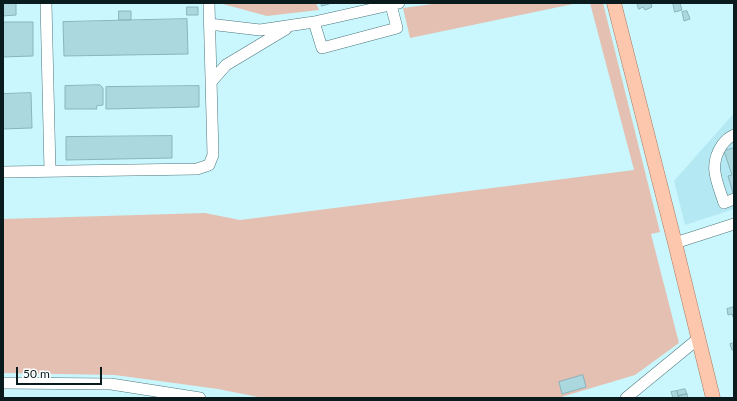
<!DOCTYPE html>
<html>
<head>
<meta charset="utf-8">
<style>
	body { margin:0 }
	#map { position:relative; width:737px; height:401px; overflow:hidden; background:#caf7fe; font-family:Lato,sans-serif }
	canvas { display:block }
	.frame { position:absolute; inset:0; border:4px solid #0a1b1d; pointer-events:none }
	.scale { position:absolute; left:16px; top:367px; width:86px; height:18px; box-sizing:border-box; border:2px solid #0a1b1d; border-top:0; padding-left:5px; font-size:12px; line-height:14px; white-space:nowrap; color:#0a1b1d; -webkit-text-stroke:3px #fff; paint-order:stroke }
</style>
</head>
<body>
<div id="map">
<canvas width="737" height="401"></canvas>
<div class="frame"></div>
<div class="scale">50 m</div>
</div>
<script>
const ctx = document.querySelector('canvas').getContext('2d');
ctx.lineJoin = 'round';
function fillPath(path, color) { ctx.fillStyle = color; ctx.fill(path, 'evenodd'); }
function stroke(path, color, width, dash) { ctx.strokeStyle = color; ctx.lineWidth = width; ctx.lineCap = dash ? 'butt' : 'round'; ctx.setLineDash(dash || []); ctx.stroke(path); }
const built = new Path2D(`
	M734 113V209L685 225 674 181Z`);
const green = new Path2D(`
	M219 3H316L319 10 267 16Z
	M440 3H578L410 38 403 8Z
	M590 3H603L660 232 651 234 679 343 635 375 558 398H263L218 389 115 375 3 373V219L205 213 240 220 634 170Z`);
const building = new Path2D(`
	M3 3H16V15L3 16Z
	M321 3H332L322 6Z
	M637 3H653L651 4 652 7 645 10 643 7 639 9Z
	M673 3H680L682 10 675 12Z
	M187 7H198V15H187Z
	M119 11H131V20H119Z
	M687 11 690 19 684 21 682 12Z
	M187 19 188 54 64 56 63 22Z
	M3 22H33V56L3 57Z
	M100 85 103 88V105L96 106 97 109H65V86Z
	M199 86V107L106 109V87Z
	M31 93 32 128 3 129V94Z
	M172 136V158L66 160V137Z
	M734 148V193H733L728 176 732 175 724 151Z
	M734 307V317H733L732 314 728 315 727 309Z
	M734 343V350H732L730 344Z
	M583 375 586 387 562 394 559 382Z
	M685 389 687 394 678 396 677 391Z
	M677 391 679 397 673 398 671 392Z
	M687 394 688 398H676L679 397 678 396Z`);
const minor = new Path2D(`
	M46 3 50 171
	M314 22 322 48 397 28 391 5
	M209 24 260 30 314 22 399 3
	M211 82 226 65 286 29
	M734 135C729 137 725 141 722 145 708 166 717 181 724 203L734 199
	M3 172 197 169 209 165 213 155 209 3
	M675 243 734 224
	M3 383 111 384 200 398
	M626 398 699 338`);
const major = new Path2D(`
	M614 3 675 243 713 398`);
fillPath(built, '#b4e9f3');
fillPath(green, '#e3c0b1');
fillPath(building, '#abd7de');
stroke(building, '#8ab4bc', 1);
stroke(minor, '#4d767d', 12);
stroke(major, '#a77258', 15);
stroke(minor, '#fff', 11);
stroke(major, '#fdc7ad', 14);
</script>
</body>
</html>
